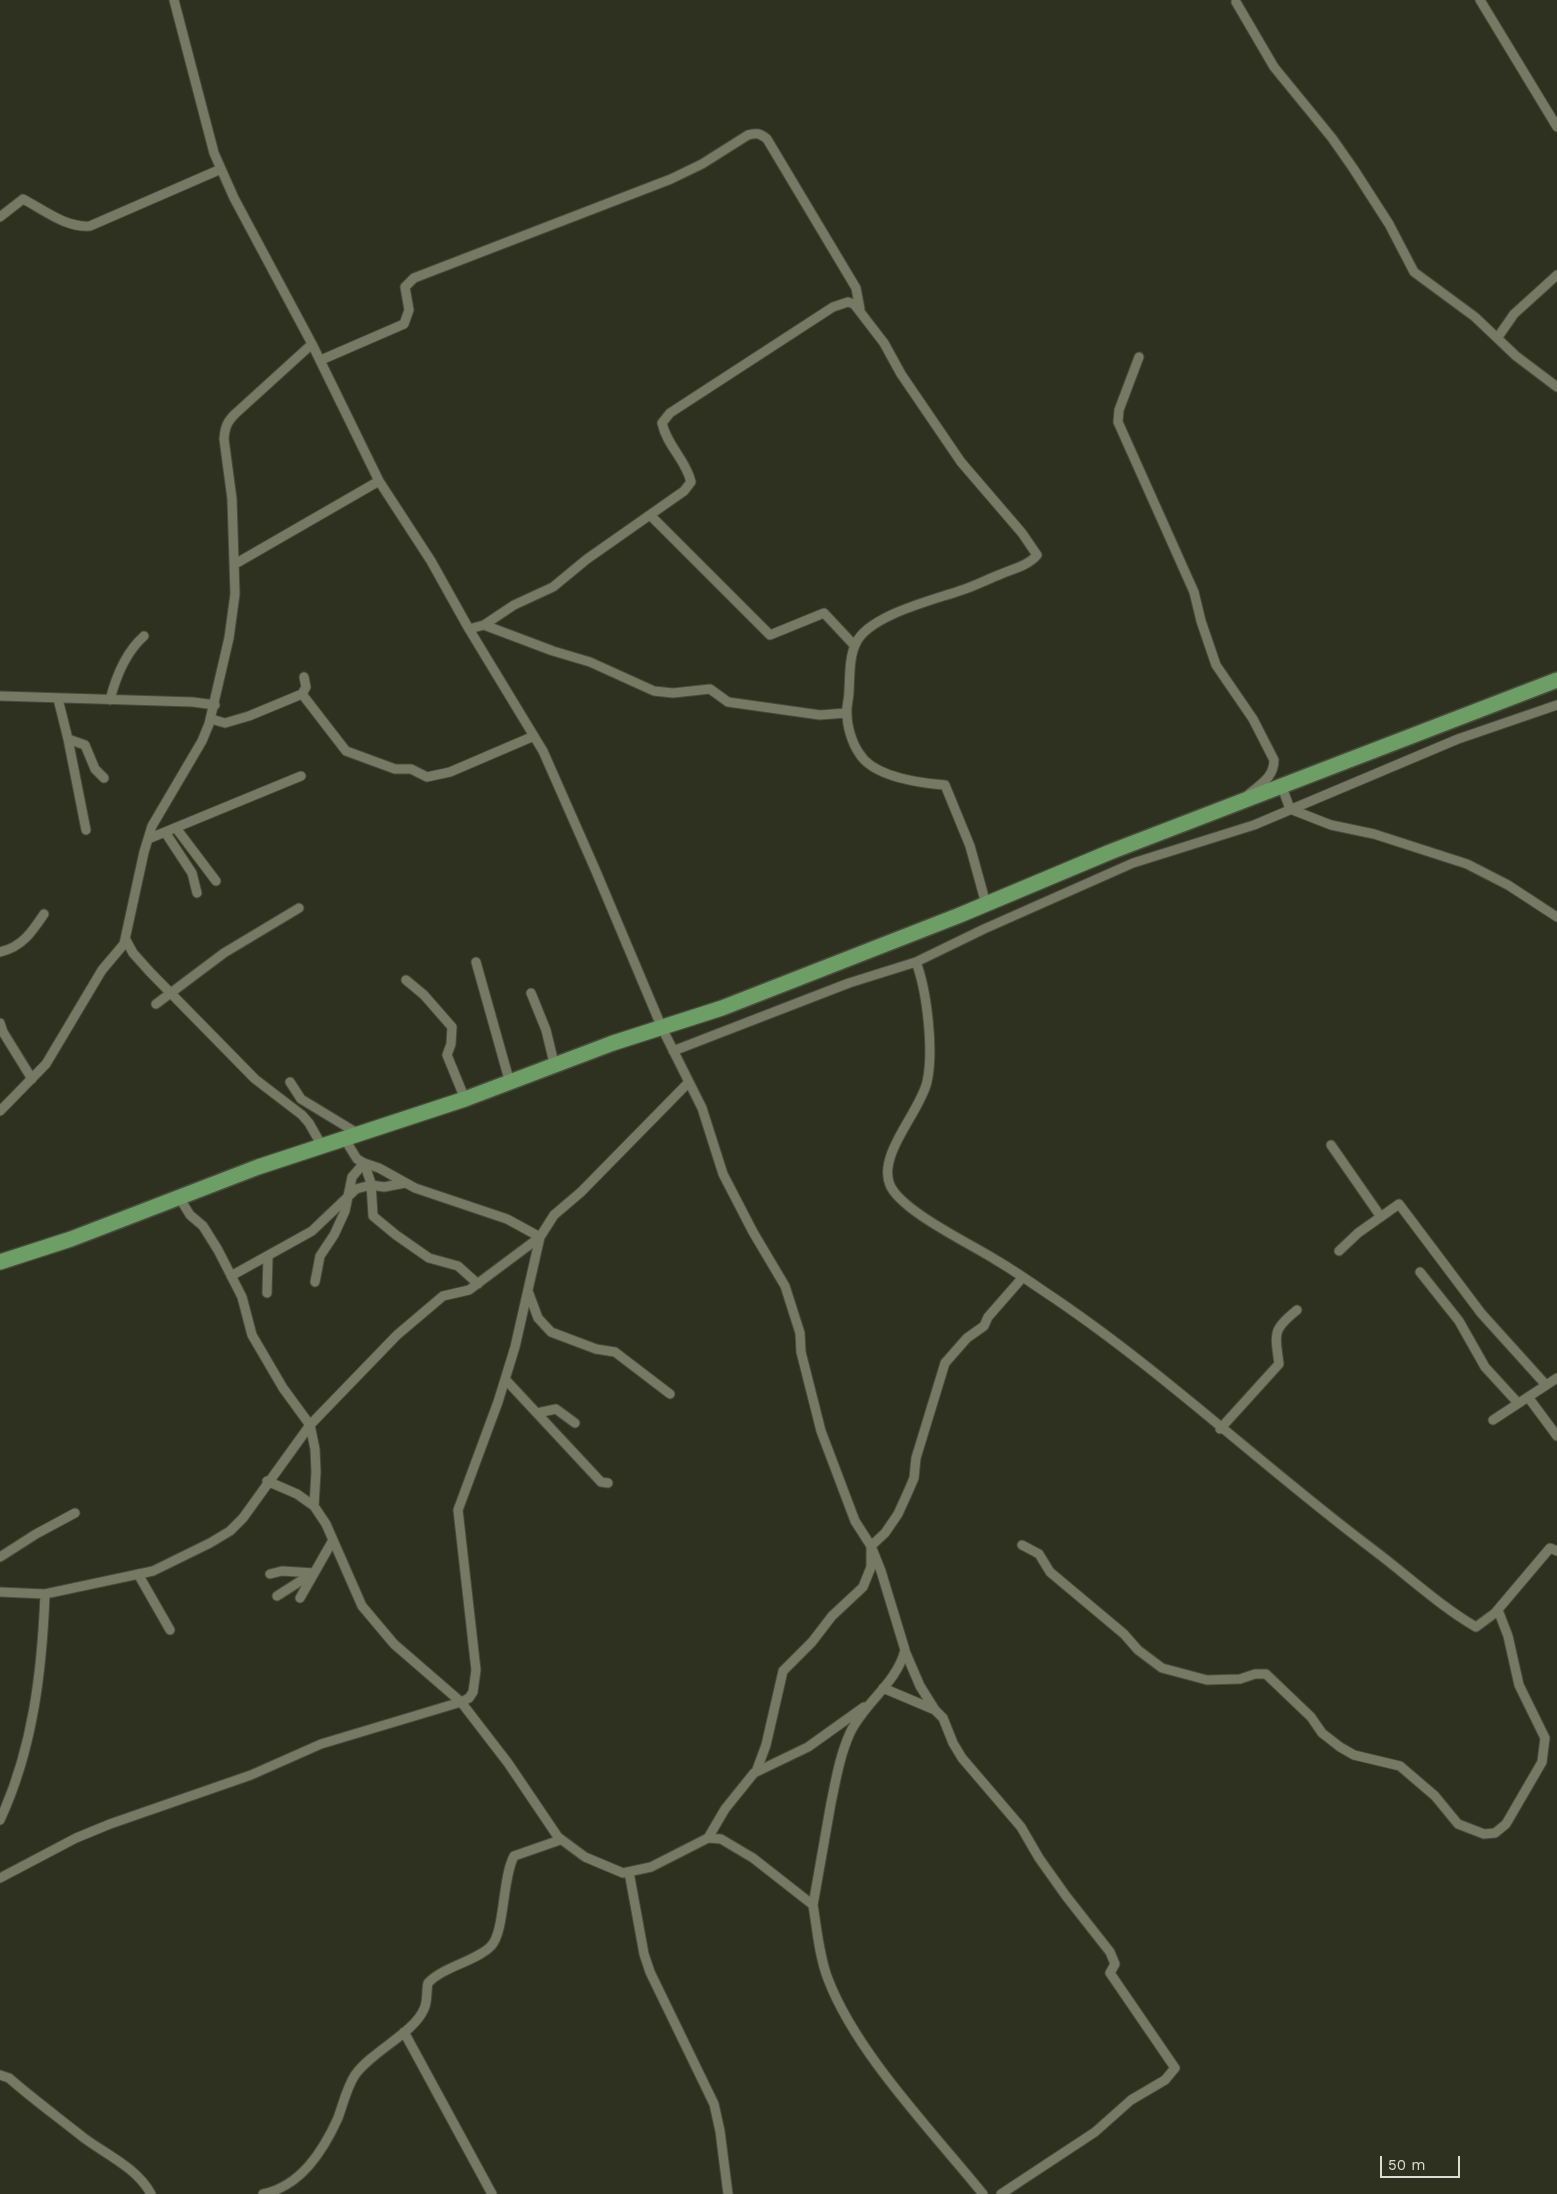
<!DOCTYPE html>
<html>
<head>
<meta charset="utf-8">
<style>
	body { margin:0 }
	#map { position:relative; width:1557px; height:2194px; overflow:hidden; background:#2e311f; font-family:"Work Sans",sans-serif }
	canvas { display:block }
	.scale { position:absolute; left:1380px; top:2156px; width:80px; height:22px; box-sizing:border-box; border:2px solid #dcded3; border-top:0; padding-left:6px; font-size:15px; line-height:18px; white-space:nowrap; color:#dcded3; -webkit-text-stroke:4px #2e311f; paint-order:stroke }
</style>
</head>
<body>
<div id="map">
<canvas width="1557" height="2194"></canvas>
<div class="scale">50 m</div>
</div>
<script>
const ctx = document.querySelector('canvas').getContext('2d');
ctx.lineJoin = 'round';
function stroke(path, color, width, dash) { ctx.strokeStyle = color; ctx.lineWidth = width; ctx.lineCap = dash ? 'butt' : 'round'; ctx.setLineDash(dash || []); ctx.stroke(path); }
const street = new Path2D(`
	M174 0 214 153 234 198 312 344 379 481 431 561 469 629 543 751 595 869 662 1028 702 1108 723 1174 753 1232 785 1286 800 1333 801 1352 821 1431 855 1521 871 1546 881 1571 905 1650C897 1683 864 1703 850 1733 840 1755 836 1779 831 1803 825 1837 819 1871 813 1905
	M1480 0 1557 127
	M1236 2 1274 67 1332 138 1353 168 1389 224 1414 272 1475 317 1516 356 1557 387
	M0 217 23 199C44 210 66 228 90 226L221 169
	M1498 337 1514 314 1557 275
	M1139 357 1119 410 1118 422 1194 592 1201 621 1216 665 1253 719 1274 760C1274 777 1261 784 1249 794
	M321 360 404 324 409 310 405 287 414 278 671 179 702 164 748 135C757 133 760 133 767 139L856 288 860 309
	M650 515 770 635 824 613 854 645
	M235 564 379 481
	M484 625 553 651 590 662 654 691 673 693 710 689 728 702 820 715 846 713
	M469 629 484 625 514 605 553 587 587 559 684 491 691 482C686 460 667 446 662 423L670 413 833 307 848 302 854 304 884 343 901 374 961 462 1022 533 1037 555C1029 565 1013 569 1001 574 988 579 975 586 962 590 934 600 869 615 856 643 849 657 850 676 849 691 849 699 846 707 847 714 847 726 852 743 859 753 873 777 920 783 945 785L970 846 986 904
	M302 694 346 751 395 769H411L427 777 450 772 534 736
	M0 696 193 702 215 705
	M58 699 68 739 85 745 95 769 104 778
	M110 700C116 676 125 653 144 636
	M211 719 225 723 249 716 302 694 306 687 304 677
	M68 739 86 830
	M1282 787 1290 809 1331 825 1374 834 1467 864 1508 885 1557 917
	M176 828 216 881
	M165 832 192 873 197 893
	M148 839 301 776
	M126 940 133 953 150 972 255 1079 302 1115 309 1123 322 1146
	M0 952C22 947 32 932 44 914
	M476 962 510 1083
	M916 962C927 991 934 1051 927 1082 920 1112 877 1155 890 1185 901 1211 971 1244 996 1260 1013 1270 1029 1281 1045 1292 1161 1369 1263 1467 1375 1551 1408 1576 1440 1606 1476 1627L1495 1613 1550 1548 1557 1551
	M406 980 424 995 452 1027 451 1044 447 1055 465 1099
	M531 993 546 1030 554 1063
	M156 1004 224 953 299 908
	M0 1023 3 1032 32 1079
	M673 1051 849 983 916 962 984 929 1133 863 1254 825 1458 739 1557 705
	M290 1082 301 1099 357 1133
	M0 1111 46 1064 102 970 124 944 144 852 152 826 202 741 209 724 229 638 235 594 232 499 224 439C225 427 227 422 235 414L312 344
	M1331 1145 1381 1217
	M364 1163 371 1183 373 1216 396 1235 429 1258 458 1266 478 1284
	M179 1197 190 1215 203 1226 218 1250 242 1297 252 1335 283 1388 310 1425 315 1449 316 1472 314 1506 326 1524 362 1606 394 1644 461 1702 508 1763 558 1837 585 1857 623 1873 651 1867 708 1838 721 1839 753 1858 813 1905C817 1929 819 1956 828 1979 856 2053 933 2132 983 2194
	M1339 1251 1358 1233 1399 1204 1481 1313 1546 1385
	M1420 1272 1459 1321 1485 1367 1518 1403
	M231 1276 312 1231 356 1189 371 1185 384 1187 405 1183
	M315 1282 320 1256 334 1235 345 1211 352 1177 364 1163
	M528 1291 538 1318 551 1332 596 1349 615 1352 670 1394
	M267 1293 268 1257
	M505 1379 601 1482 608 1483
	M1528 1397 1557 1436
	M537 1413 556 1409 575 1423
	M1493 1420 1557 1378
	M1220 1429 1279 1364C1275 1333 1272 1330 1297 1310
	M267 1481 297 1494 314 1506
	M1022 1545 1039 1554 1050 1572 1124 1634 1138 1650 1162 1668 1207 1680 1240 1679 1255 1674H1266L1311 1717 1322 1733 1340 1747 1354 1755 1400 1766 1435 1796 1458 1824 1484 1834 1495 1833 1506 1824 1542 1762 1545 1738 1519 1685 1508 1636 1498 1610
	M0 1557 36 1534 75 1513
	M138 1574 170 1630
	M270 1574 282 1571 314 1573
	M0 1592 45 1594 153 1571 210 1543 230 1531 243 1518 310 1425 397 1335 443 1296 469 1290 540 1237 554 1215 581 1192 688 1083
	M277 1596 313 1573
	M300 1598 333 1540
	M905 1651 920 1686 935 1710
	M883 1688 935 1710 943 1718 953 1743 962 1758 1021 1827 1039 1858 1066 1896 1110 1952 1115 1964 1110 1973 1175 2068 1165 2080 1131 2100 1095 2132 1001 2194
	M756 1772 766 1745 783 1671 812 1642 832 1616 863 1587 871 1567V1546L885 1533 898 1514 908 1492 914 1478 916 1458 945 1363 967 1338 984 1326 988 1317 1023 1277
	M0 1820C33 1749 42 1671 45 1594
	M708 1838 725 1809 754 1773 808 1747 864 1707
	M629 1872 644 1954 650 1972 714 2104 720 2131 728 2194
	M0 1878 76 1838 110 1824 251 1775 321 1744 461 1702 469 1698 473 1692 476 1670 458 1510 498 1402 515 1347 540 1237 507 1219 415 1188 379 1168 364 1163 357 1159 344 1138
	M404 2032 492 2194
	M0 2075 9 2078C33 2099 59 2118 84 2138 107 2155 137 2168 151 2194
	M263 2194C301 2186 323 2151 338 2118 343 2104 347 2087 355 2075 372 2051 414 2033 424 2009 428 2001 426 1992 428 1983 444 1966 477 1961 491 1946 505 1932 502 1878 514 1856L560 1840`);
const highway = new Path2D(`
	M0 1262 71 1239 258 1167 465 1099 613 1043 722 1008 960 915 1110 852 1557 680`);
stroke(street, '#494c3d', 11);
stroke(highway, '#494c3d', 18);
stroke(street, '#767a65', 9);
stroke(highway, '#6d9e65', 15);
</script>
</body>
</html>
